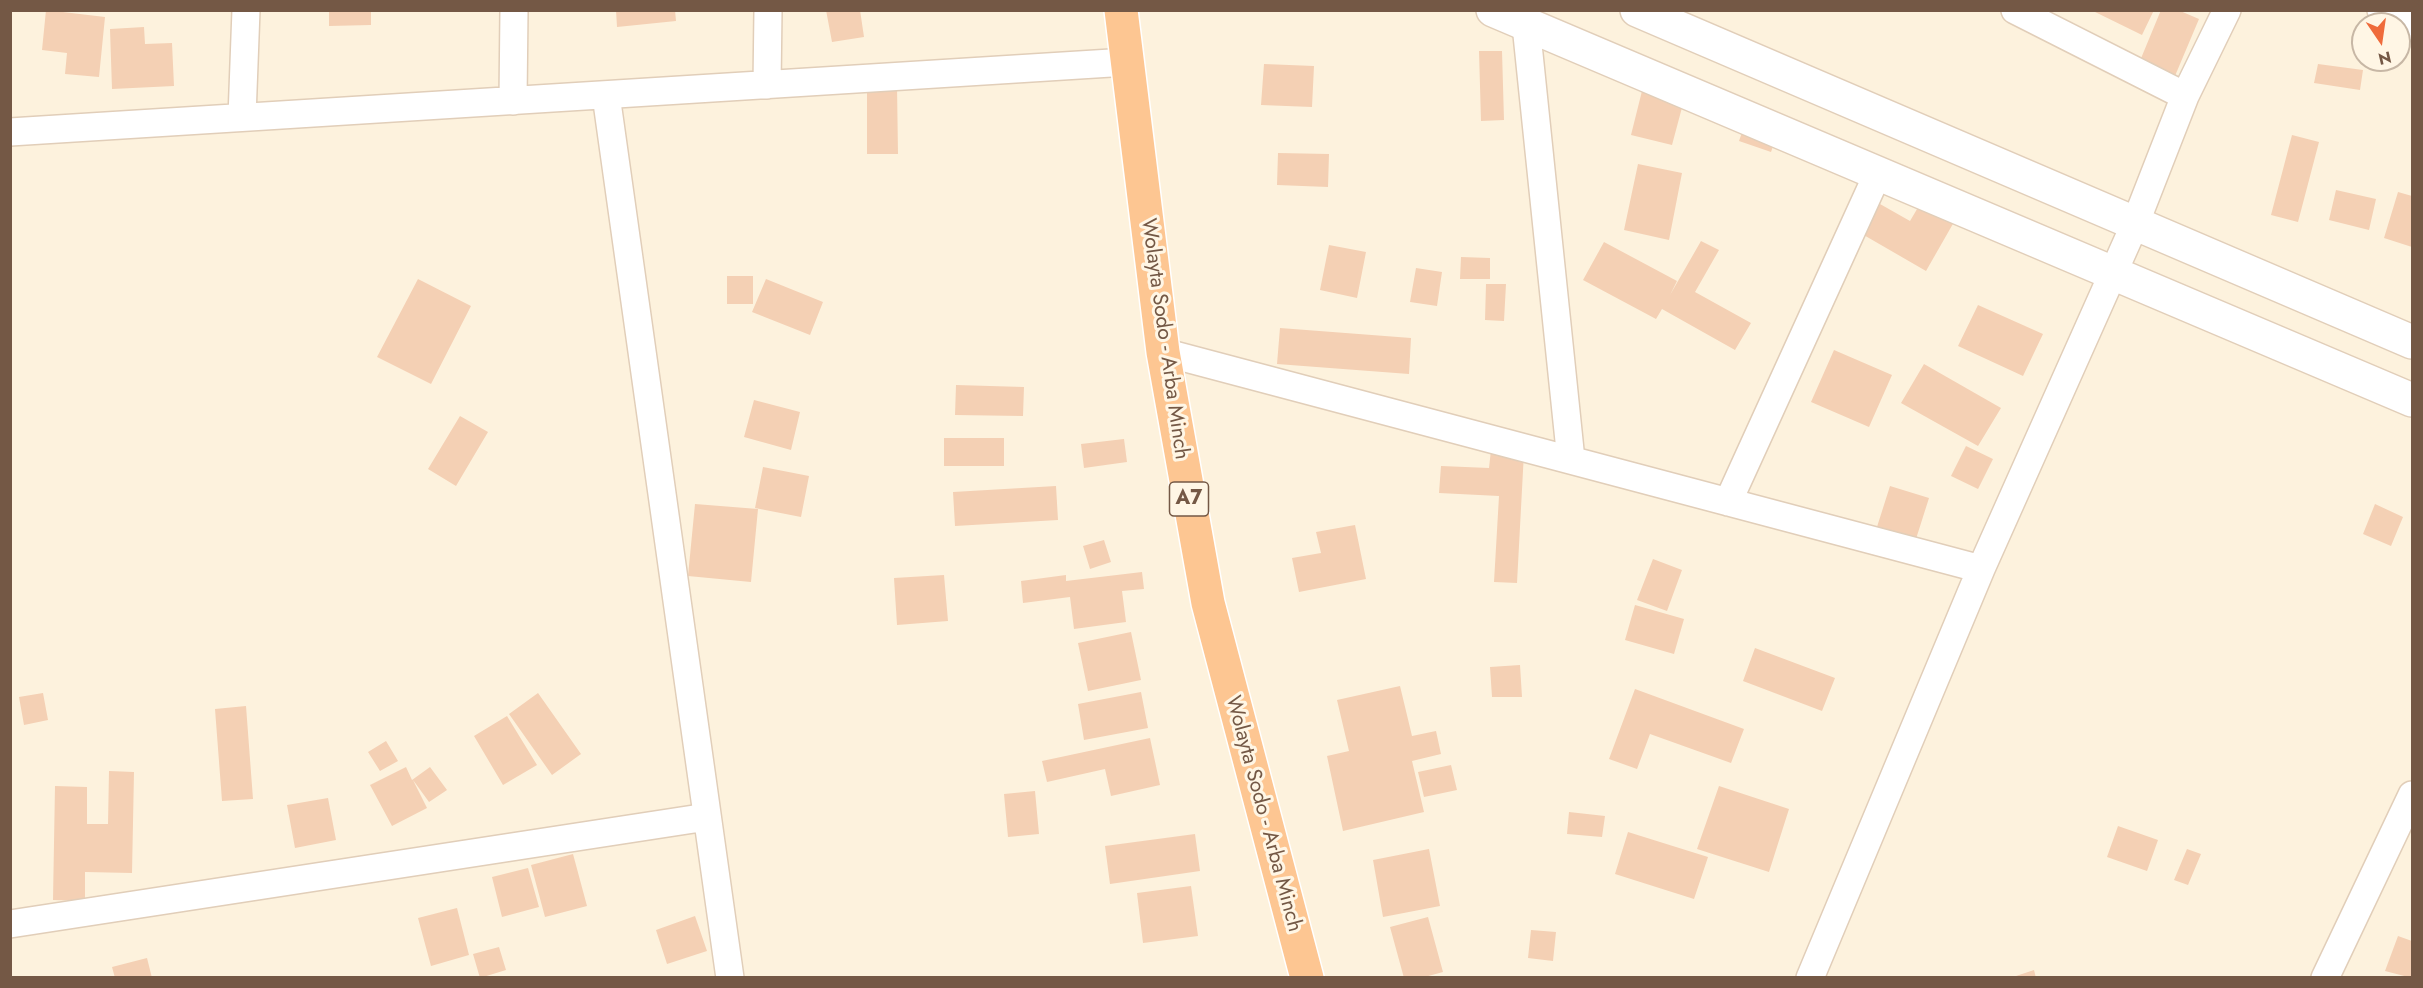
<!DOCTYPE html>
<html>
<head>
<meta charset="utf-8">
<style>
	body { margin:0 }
	#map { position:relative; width:2423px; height:988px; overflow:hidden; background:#fdf2dd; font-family:Jost,sans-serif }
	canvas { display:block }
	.frame { position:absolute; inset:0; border:12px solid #745845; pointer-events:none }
	.north { position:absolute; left:2351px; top:12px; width:60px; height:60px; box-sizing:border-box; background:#fff6e5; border:2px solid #c7b7a5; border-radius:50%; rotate:167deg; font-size:16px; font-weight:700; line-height:24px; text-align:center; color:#745845 }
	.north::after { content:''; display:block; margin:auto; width:21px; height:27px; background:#ef6b3b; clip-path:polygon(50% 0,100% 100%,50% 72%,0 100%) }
</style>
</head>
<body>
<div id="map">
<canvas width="2423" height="988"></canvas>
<div class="frame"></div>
<div class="north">N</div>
</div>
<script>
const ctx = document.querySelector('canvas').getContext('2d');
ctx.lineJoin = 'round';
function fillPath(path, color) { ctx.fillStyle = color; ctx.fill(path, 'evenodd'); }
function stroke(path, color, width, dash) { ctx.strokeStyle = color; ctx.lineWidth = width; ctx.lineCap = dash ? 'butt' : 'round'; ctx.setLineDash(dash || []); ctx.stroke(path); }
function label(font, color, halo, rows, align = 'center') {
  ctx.font = font + ' Jost,sans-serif'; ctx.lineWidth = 6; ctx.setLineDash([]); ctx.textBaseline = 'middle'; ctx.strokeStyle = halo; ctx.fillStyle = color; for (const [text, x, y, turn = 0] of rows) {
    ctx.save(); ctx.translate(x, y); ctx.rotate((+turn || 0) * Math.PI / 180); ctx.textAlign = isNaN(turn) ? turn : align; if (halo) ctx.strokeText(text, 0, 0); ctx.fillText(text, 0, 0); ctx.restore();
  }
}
const building = new Path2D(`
	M46 10 105 17 99 77 65 74 67 53 42 50Z
	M329 10H371V25L329 26Z
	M616 10H675L676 21 617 27Z
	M826 10H860L864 37 832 42Z
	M2091 10H2154L2142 35Z
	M2161 10H2178L2199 19 2172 83 2137 68Z
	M144 27 145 44 172 43 174 86 112 89 110 29Z
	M1479 51H1502L1504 120 1481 121Z
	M1264 64 1314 66 1312 107 1261 105Z
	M2318 64 2363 70 2360 90 2314 83Z
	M1646 75 1688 85 1672 145 1631 135Z
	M867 85 897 86 898 154H867Z
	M1751 107 1783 118 1771 152 1739 141Z
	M2292 135 2319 142 2298 222 2271 215Z
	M1278 153 1329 154 1328 187 1277 185Z
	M1638 164 1682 173 1669 240 1624 230Z
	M1933 182 1966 201 1926 271 1862 234 1880 204 1910 221Z
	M2336 190 2376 199 2369 230 2329 220Z
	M2398 192 2412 196V247L2384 238Z
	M1701 241 1719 250 1695 292 1751 323 1735 350 1662 309 1656 319 1583 280 1604 242 1677 281 1670 295Z
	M1329 245 1366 252 1357 298 1320 290Z
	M1461 257 1490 258V279H1460Z
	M1416 268 1442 272 1437 306 1410 302Z
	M727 276H753V304H727Z
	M418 279 471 306 431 384 377 357Z
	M766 279 823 302 810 335 752 312Z
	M1486 284H1506L1504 321 1485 320Z
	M1978 305 2043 334 2023 376 1958 346Z
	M1280 328 1411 338 1409 374 1277 364Z
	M1834 350 1892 375 1869 427 1811 402Z
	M1924 364 2001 408 1978 446 1901 403Z
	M956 385 1024 387 1023 416 955 415Z
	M754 400 800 412 791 450 744 437Z
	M460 416 488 432 456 486 428 469Z
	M944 438H1004V466H944Z
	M1124 439 1127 462 1084 468 1081 444Z
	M1966 446 1993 459 1978 489 1951 476Z
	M1491 450 1524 452 1517 583 1494 582 1499 496 1439 493 1441 466 1489 468Z
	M763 467 809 476 801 517 755 508Z
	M1056 486 1058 520 955 526 953 492Z
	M1890 486 1929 498 1915 542 1876 530Z
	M695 504 758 509 751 582 688 576Z
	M2375 504 2403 517 2391 546 2363 534Z
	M1355 525 1366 579 1299 592 1292 558 1321 553 1316 532Z
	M1104 540 1111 562 1090 569 1083 546Z
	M1653 559 1682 570 1667 611 1637 600Z
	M1142 572 1144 589 1122 591 1126 622 1074 629 1070 597 1023 603 1021 581 1066 575V581Z
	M944 575 948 621 897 625 894 578Z
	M1635 605 1684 619 1674 654 1625 640Z
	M1131 632 1141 680 1088 691 1078 643Z
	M1755 648 1835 678 1822 711 1743 681Z
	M1520 665 1522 697H1492L1490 667Z
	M1400 686 1412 736 1436 731 1441 754 1412 761 1424 812 1343 831 1327 756 1349 751 1337 700Z
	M1635 689 1744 729 1731 763 1650 734 1637 769 1609 759Z
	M1141 692 1148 728 1084 740 1078 704Z
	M43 693 48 720 24 725 19 697Z
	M538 693 581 754 552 775 509 714Z
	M246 706 253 799 222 801 215 709Z
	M507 716 537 765 503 785 474 736Z
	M1150 738 1160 785 1111 796 1105 769 1047 782 1042 761Z
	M386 741 398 761 380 771 368 752Z
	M1451 765 1457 790 1424 797 1418 772Z
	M406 767 412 780 430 767 447 790 429 802 413 780 427 808 392 826 370 785Z
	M109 771 134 772 132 873 85 872V901L53 900 55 786 87 787V824H108Z
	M1719 786 1789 809 1769 872 1697 849Z
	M1035 791 1039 834 1008 837 1004 794Z
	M328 798 336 840 295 848 287 805Z
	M1569 812 1605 816 1602 837 1567 834Z
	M2118 826 2158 840 2147 871 2107 857Z
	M1628 832 1708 857 1694 899 1615 874Z
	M1195 834 1200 871 1110 884 1105 846Z
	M1429 849 1440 906 1383 917 1373 860Z
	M2187 849 2201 854 2188 885 2174 880Z
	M573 854 587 906 545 917 531 865Z
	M528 868 539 907 502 917 492 877Z
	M1191 886 1198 936 1143 943 1137 893Z
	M457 908 469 955 431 966 418 918Z
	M695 916 707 951 667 964 656 930Z
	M1428 917 1443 972 1421 978H1404L1390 927Z
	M1531 930 1556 932 1553 961 1528 958Z
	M2398 936 2412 941V978L2385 971Z
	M499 947 506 970 480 978 473 954Z
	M147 958 152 978H115L112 967Z
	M2034 970 2036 978H2013V977Z`);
const minor = new Path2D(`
	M2015 10 2185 96
	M2381 10 2412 26
	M1526 25 1571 460
	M767 85 768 10
	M606 95 730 978
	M513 101 514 10
	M242 117 246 10
	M10 132 1127 62
	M1163 352 1981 569
	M1728 502 1878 173
	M10 924 707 817
	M1810 978 1981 569 2135 224 2185 96 2227 10
	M2325 978 2412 795`);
const tertiary = new Path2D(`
	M1493 10 2412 400
	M1637 10 2412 342`);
const trunk = new Path2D(`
	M1121 10 1163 352 1208 603 1307 978`);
const shields = [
	[1189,499,39]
];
const shieldNames = [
	["A7",1189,499]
];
const streetNames = [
	["Wolayta Sodo - Arba Minch",1164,339,82],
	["Wolayta Sodo - Arba Minch",1263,814,75]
];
fillPath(building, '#f4d0b4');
stroke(minor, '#e1ceb9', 30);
stroke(tertiary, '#e1ceb9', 36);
stroke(trunk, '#fff', 36);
stroke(minor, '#fff', 27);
stroke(tertiary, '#fff', 33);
stroke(trunk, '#fdc692', 33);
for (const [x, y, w] of shields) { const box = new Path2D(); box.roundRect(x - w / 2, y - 17, w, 34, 4.5); ctx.fillStyle = '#fff6e5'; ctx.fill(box); stroke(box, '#745845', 1.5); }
label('bold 20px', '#745845', null, shieldNames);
label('21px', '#745845', '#fff6e5', streetNames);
</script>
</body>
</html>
